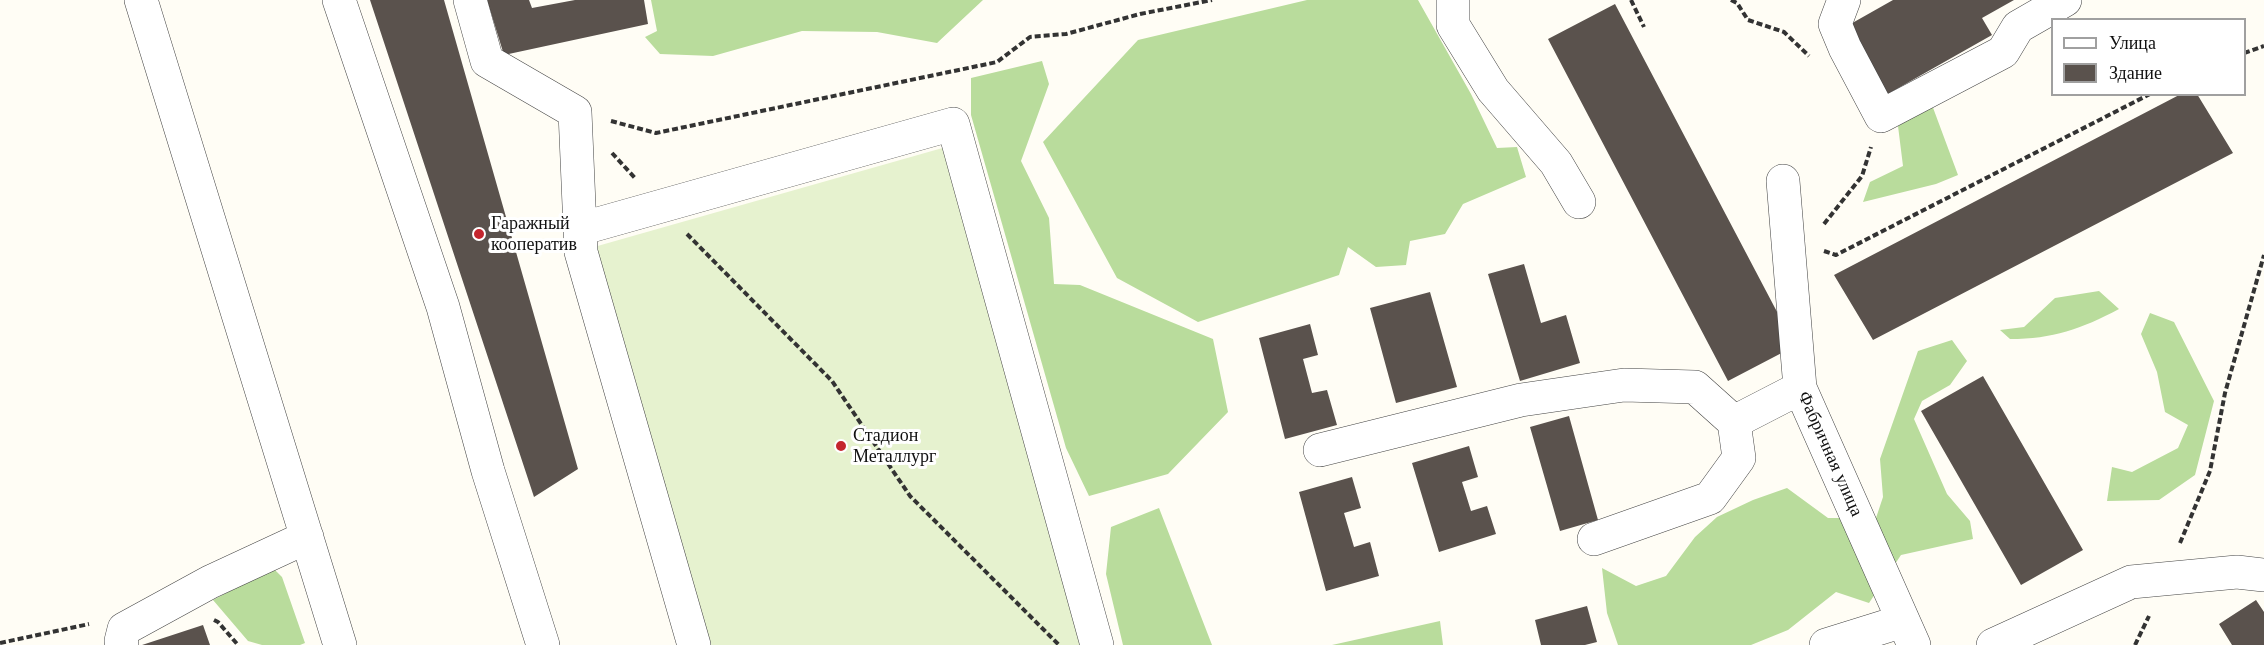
<!DOCTYPE html>
<html>
<head>
<meta charset="utf-8">
<style>
	body { margin:0 }
	#map { position:relative; width:2264px; height:645px; overflow:hidden; background:#fffdf5; font-family:"Libre Baskerville",serif }
	canvas { display:block }
	.legend { position:absolute; left:2051px; top:18px; width:195px; height:78px; box-sizing:border-box; background:#fff; border:2px solid #a0a0a0; margin:0; padding:8px 10px; list-style:none; font-size:18px; color:#111 }
	.legend li { display:flex; align-items:center; gap:12px; height:30px }
	.legend b { width:30px; border:2px solid #a0a0a0 }
</style>
</head>
<body>
<div id="map">
<canvas width="2264" height="645"></canvas>
<ul class="legend">
<li><b style="height:8px;background:#fff"></b>Улица</li>
<li><b style="height:16px;background:#5a524d"></b>Здание</li>
</ul>
</div>
<script>
const ctx = document.querySelector('canvas').getContext('2d');
ctx.lineJoin = 'round';
function fillPath(path, color) { ctx.fillStyle = color; ctx.fill(path, 'evenodd'); }
function stroke(path, color, width, dash) { ctx.strokeStyle = color; ctx.lineWidth = width; ctx.lineCap = dash ? 'butt' : 'round'; ctx.setLineDash(dash || []); ctx.stroke(path); }
function label(font, color, halo, rows, align = 'center') {
  ctx.font = font + ' "Libre Baskerville",serif'; ctx.lineWidth = 6; ctx.setLineDash([]); ctx.textBaseline = 'middle'; ctx.strokeStyle = halo; ctx.fillStyle = color; for (const [text, x, y, turn = 0] of rows) {
    ctx.save(); ctx.translate(x, y); ctx.rotate((+turn || 0) * Math.PI / 180); ctx.textAlign = isNaN(turn) ? turn : align; if (halo) ctx.strokeText(text, 0, 0); ctx.fillText(text, 0, 0); ctx.restore();
  }
}
const forest = new Path2D(`
	M651 0H983L937 43 877 32 802 31 713 56 660 54 645 37 657 31Z
	M1307 0H1418L1471 94 1497 148 1517 147 1526 177 1463 204 1445 234 1410 241 1406 265 1376 267 1348 247 1339 275 1198 322 1117 278 1043 142 1138 40Z
	M1042 61 1049 84 1021 161 1049 218 1054 284 1080 285 1213 339 1228 412 1168 474 1089 496 1066 448 971 115V78Z
	M1932 105 1958 175 1936 184 1863 202 1870 182 1903 166 1898 126Z
	M2099 291 2119 309C2081 329 2053 339 2010 339L2000 330 2024 327 2055 298Z
	M2150 313 2174 322 2214 401 2195 475 2159 500 2107 501 2112 467 2132 472 2178 448 2188 425 2165 412 2157 372 2141 334Z
	M1952 340 1967 361 1950 385 1922 401 1914 419 1947 494 1970 521 1973 539 1901 555 1869 603 1836 592 1788 630 1751 645H1618L1607 613 1602 568 1636 586 1666 576 1695 537 1717 517 1753 500 1787 488 1828 518H1876L1883 497 1880 459 1918 351Z
	M1159 508 1212 645H1123L1106 574 1111 527Z
	M273 568 282 577 305 643 300 645H262L248 641 213 600Z
	M1440 621 1443 645H1332Z`);
const pitch = new Path2D(`
	M946 147 1087 645H707L594 247Z`);
const building = new Path2D(`
	M370 0H444L578 469 534 497Z
	M487 0H529L532 8 575 0H644L648 24 504 55Z
	M1893 0H2014L1982 18 1992 35 1886 95 1847 26Z
	M1615 4 1795 346 1728 381 1548 39Z
	M2181 94H2197L2233 153 1873 340 1834 275Z
	M1524 264 1541 323 1566 315 1580 363 1520 381 1488 274Z
	M1430 292 1457 387 1396 403 1370 308Z
	M1310 324 1318 355 1303 359 1312 393 1327 390 1337 425 1285 439 1259 338Z
	M1983 376 2083 550 2021 585 1921 411Z
	M1569 416 1598 520 1560 531 1530 427Z
	M1469 446 1478 477 1462 482 1471 511 1487 506 1496 534 1439 552 1412 463Z
	M1352 477 1361 508 1344 513 1354 547 1370 542 1379 576 1326 591 1299 492Z
	M2256 600 2264 612V645H2232L2219 624Z
	M1587 606 1597 642 1585 645H1541L1535 620Z
	M203 625 210 645H142Z`);
const path = new Path2D(`
	M1631 0 1644 27
	M1731 0 1737 3 1748 20 1784 32 1809 56
	M2244 53 2264 46
	M611 121 656 133 997 62 1030 37 1066 34 1140 14 1212 0
	M612 153 635 178
	M1824 224 1862 176 1871 147
	M687 234 832 381 910 496 1059 645
	M1824 251 1836 255 2150 94
	M2180 543 2210 471 2225 393 2264 255
	M214 620 218 622 238 645
	M0 643 89 624
	M2135 645 2149 616`);
const minor = new Path2D(`
	M141 0 340 645
	M339 0 443 307 488 471 543 645
	M470 0 487 61 575 112 581 252 694 645
	M1453 0V25L1493 90 1556 163 1579 202
	M1844 0 1835 24 1845 48 1881 116 2003 52 2018 27 2065 0
	M1783 181 1800 388 1914 645
	M580 229 953 124 1097 645
	M1320 450 1521 400 1624 385 1695 387 1734 422 1800 388
	M1594 539 1710 498 1739 458 1734 422
	M122 645 121 641 124 629 210 582 307 537
	M1826 645 1903 621
	M1993 645 2131 582 2237 572 2264 575`);
const markers = [
	[479,234,6,"#c4262e"],
	[841,446,6,"#c4262e"]
];
const poiNames = [
	["Гаражный",491,224],
	["кооператив",491,245],
	["Стадион",853,436],
	["Металлург",853,457]
];
const streetNames = [
	["Фабричная улица",1830,454,66]
];
fillPath(forest, '#b9dc9c');
fillPath(pitch, '#e6f2cf');
fillPath(building, '#5a524d');
stroke(minor, '#444', 34);
stroke(path, '#333', 4, [6, 3]);
stroke(minor, '#fff', 33);
for (const [x, y, r, color] of markers) { const dot = new Path2D(); dot.arc(x, y, r, 0, 2 * Math.PI); ctx.fillStyle = color; ctx.fill(dot); stroke(dot, '#fff', 2); }
label('18px', '#111', '#fff', poiNames, 'left');
label('18px', '#111', '#fff', streetNames);
</script>
</body>
</html>
